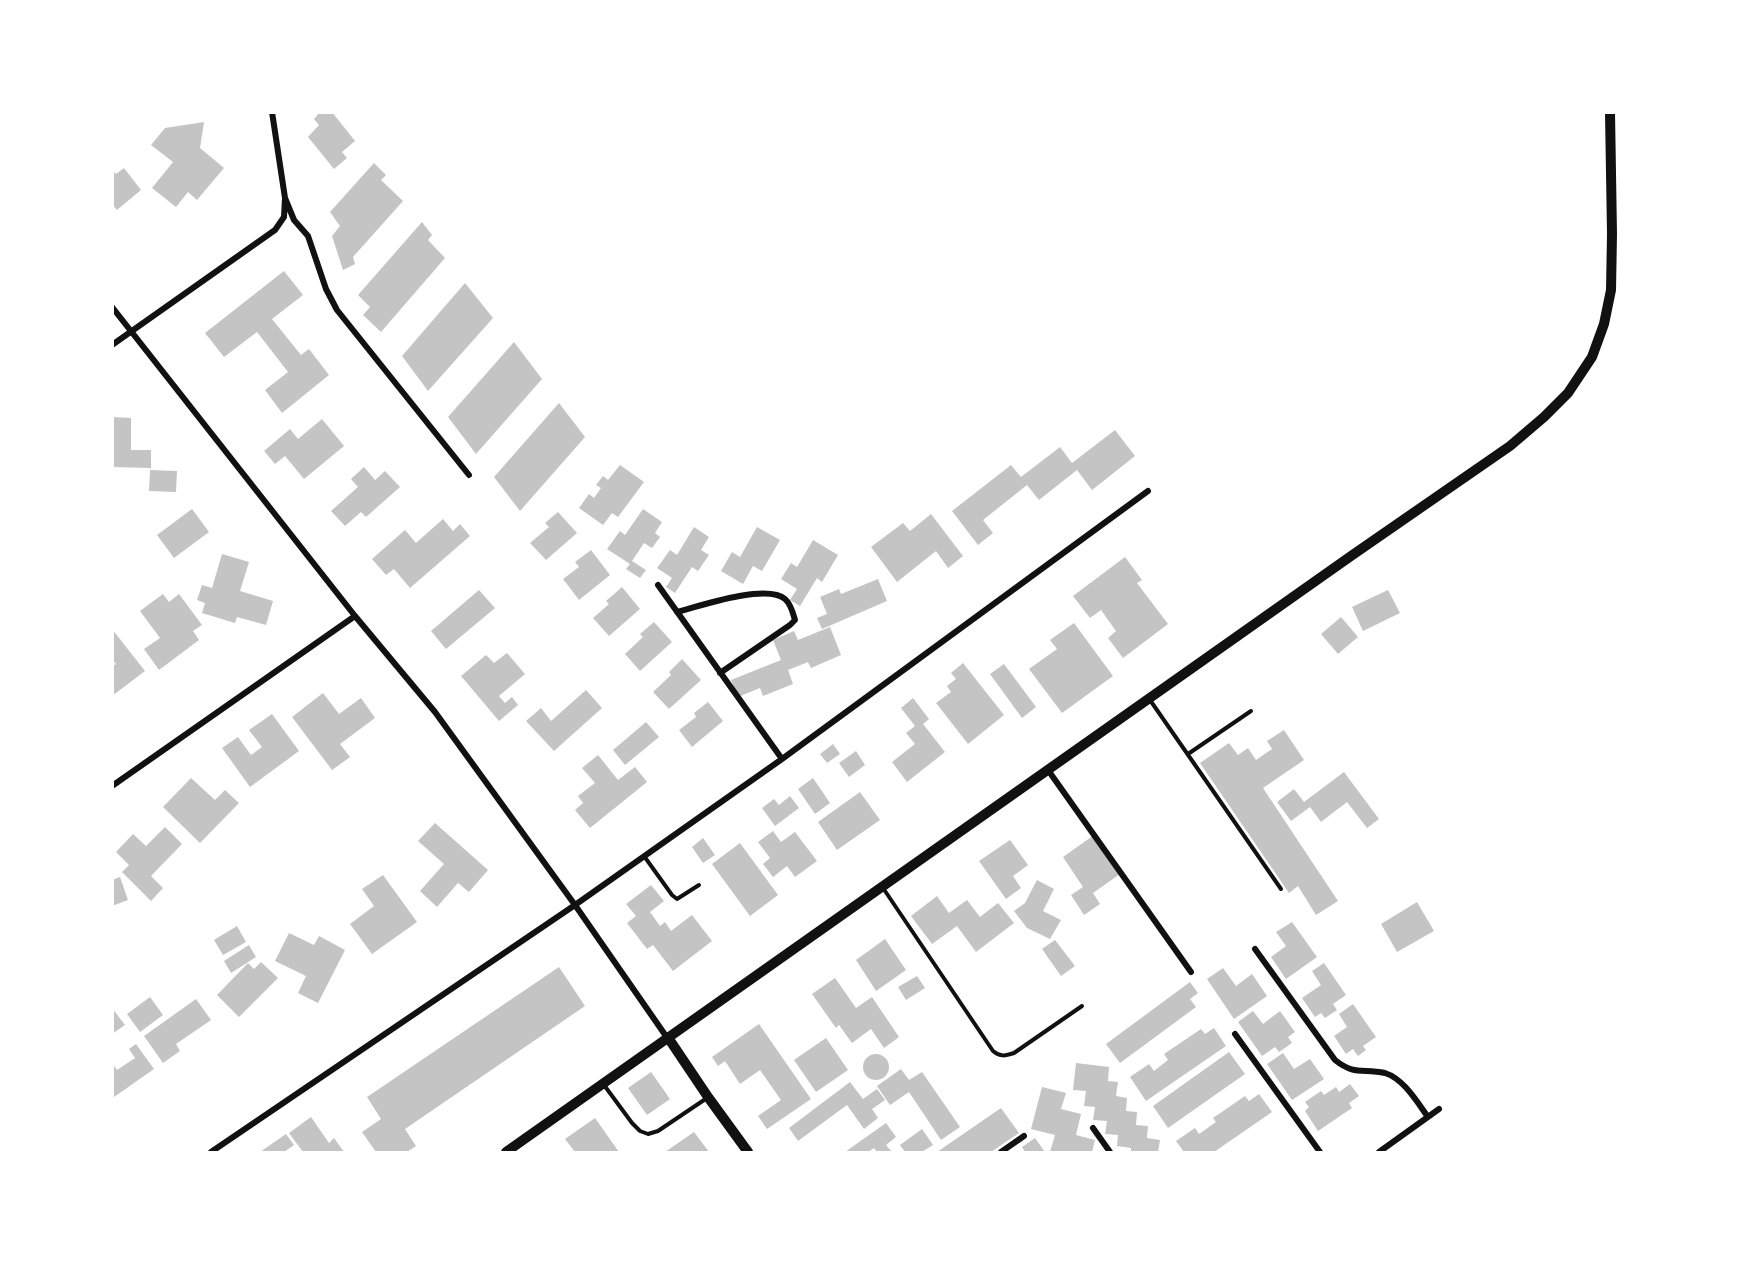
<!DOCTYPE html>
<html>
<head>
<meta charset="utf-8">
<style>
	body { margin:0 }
	#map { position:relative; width:1748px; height:1265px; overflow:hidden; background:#fff; font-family:Overpass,sans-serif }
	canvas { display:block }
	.frame { position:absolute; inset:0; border:114px solid #fff; pointer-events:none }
</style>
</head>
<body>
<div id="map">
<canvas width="1748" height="1265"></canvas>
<div class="frame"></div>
</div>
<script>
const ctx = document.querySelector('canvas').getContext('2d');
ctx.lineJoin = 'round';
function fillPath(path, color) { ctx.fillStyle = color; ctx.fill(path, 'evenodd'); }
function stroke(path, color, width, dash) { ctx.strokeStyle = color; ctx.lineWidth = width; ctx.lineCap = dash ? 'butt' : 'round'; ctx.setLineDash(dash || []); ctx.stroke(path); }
const building = new Path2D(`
	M320 112H332L355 141 342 152 347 158 334 169 308 137 319 125 314 119Z
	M204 122 200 148 224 168 197 200 188 192 176 207 152 188 173 162 151 145 165 128Z
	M374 163 386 175 381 180 403 201 353 257 355 264 343 270 332 236 340 226 330 212Z
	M124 168 141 190 117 210 112 204V170L116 174Z
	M422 222 432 235 428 240 445 258 381 332 363 315 370 307 358 295Z
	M284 271 303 295 272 319 301 355 309 349 329 375 282 413 265 390 288 372 257 332 224 357 205 333Z
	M465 283 493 318 428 391 402 356Z
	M514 342 542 379 476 454 448 417Z
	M559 403 585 437 520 511 494 477Z
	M112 417 131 418V450H151V468L112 467Z
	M322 419 344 446 304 479 285 456 275 464 264 451 290 429 298 439Z
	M1115 430 1135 456 1092 490 1077 470 1039 500 1027 485 983 520 993 533 978 545 952 511 1011 465 1021 477 1060 447 1072 463Z
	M620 465 644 482 618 517 612 513 603 525 579 508 589 494 594 498 601 488 596 485 603 476 608 480Z
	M364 467 375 480 385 471 400 487 366 517 361 512 345 526 331 511 358 487 351 479Z
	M150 470 177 471 176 492 149 491Z
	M192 509 209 532 174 558 157 535Z
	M643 509 662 522 655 533 660 537 652 548 644 543 632 561 646 570 640 578 626 569 630 564 607 549 620 531 625 535Z
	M558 512 577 533 546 560 530 543 549 527 545 523Z
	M931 514 963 556 948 568 936 551 897 582 871 547 903 523 910 531Z
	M443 519 453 531 460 524 470 536 410 588 394 569 386 575 372 559 405 530 416 543Z
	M694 527 709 537 701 550 709 555 698 571 692 567 675 593 666 587 672 578 657 568 670 550 677 555Z
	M757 527 780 540 762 571 753 566 743 584 721 571 732 552 740 557Z
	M813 540 838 555 822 582 817 578 800 606 790 600 797 589 781 579 791 563 797 567Z
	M591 550 610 575 579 600 563 579 579 567 575 562Z
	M222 554 249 562 240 591 273 601 266 625 237 617 235 623 202 613 205 603 197 600 202 585 212 588Z
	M1125 557 1142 580 1137 583 1168 624 1123 658 1108 638 1116 631 1101 610 1090 618 1073 596Z
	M878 579 887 601 822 629 817 618 827 614 820 597 839 589 841 594Z
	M622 587 640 609 609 636 593 618 609 604 606 601Z
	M479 590 495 608 446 649 431 631Z
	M1388 590 1400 613 1363 631 1352 607Z
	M163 594 169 602 179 594 202 625 193 631 199 640 159 670 144 649 160 638 140 611Z
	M1341 617 1358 637 1338 654 1321 634Z
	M654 622 672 642 640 671 625 654 643 637 640 634Z
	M1074 623 1113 676 1062 713 1029 669 1057 649 1050 640Z
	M830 627 841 655 811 668 808 662 788 670 793 684 763 696 760 688 738 697 731 680 781 660 773 640 794 631 798 640Z
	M112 629 145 671 112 696V666L116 664 112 660Z
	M507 653 525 674 499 696 505 703 512 697 518 705 499 721 461 676 486 655 494 663Z
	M682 659 701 680 669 709 653 692 671 675 669 672Z
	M963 663 1004 715 968 744 936 703 951 692 947 686 956 679 951 673Z
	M1004 664 1036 707 1022 718 990 674Z
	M586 690 602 708 554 751 526 721 541 708 551 721Z
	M323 693 339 714 361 698 375 718 340 744 350 757 332 770 292 717Z
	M913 698 929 719 923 724 945 752 907 782 892 762 915 744 906 733 915 726 901 708Z
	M708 702 723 721 692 747 679 730 696 717 694 713Z
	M272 714 299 751 250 787 222 748 238 737 251 755 262 747 249 730Z
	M646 722 659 737 625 765 613 750Z
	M1284 730 1304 760 1263 788 1338 901 1316 915 1298 886 1289 893 1200 763 1229 743 1238 755 1248 748 1256 760 1272 749 1267 741Z
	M833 744 840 754 827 763 820 754Z
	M856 751 865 765 849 777 839 763Z
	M598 755 618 780 635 767 647 782 590 828 575 810 583 803 578 796 595 783 582 768Z
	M1344 772 1379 819 1367 828 1347 802 1321 822 1310 807 1291 821 1277 802 1294 789 1304 802Z
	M191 778 215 800 225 790 239 803 200 843 163 807Z
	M813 778 830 803 815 814 798 789Z
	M860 792 880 820 837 850 818 822Z
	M790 796 799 808 775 826 762 808 774 799 779 805Z
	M435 823 488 870 469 892 458 883 437 907 420 891 444 864 418 841Z
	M165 827 182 844 151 876 163 888 151 901 122 872 129 865 116 852 133 834 146 846Z
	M773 831 781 842 795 832 817 861 795 877 787 866 773 877 763 864 770 858 758 842Z
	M1094 835 1120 874 1093 893 1100 904 1084 915 1071 895 1083 887 1063 857Z
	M703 838 715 855 703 863 692 847Z
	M1010 840 1028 865 1013 876 1021 888 1006 899 979 861Z
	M740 843 778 895 750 916 712 864Z
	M383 875 417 922 372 954 350 924 374 906 362 889Z
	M120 877 128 900 112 906V880Z
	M1037 880 1054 889 1043 911 1061 920 1050 939 1027 928 1014 911 1025 903Z
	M651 885 664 901 650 912 660 926 665 922 671 931 692 915 712 941 673 971 653 945 647 949 627 923 636 916 626 904Z
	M937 896 949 913 967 900 980 917 998 903 1014 923 976 952 957 926 932 944 911 916Z
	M1417 902 1434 931 1397 952 1381 924Z
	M1292 922 1317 957 1286 979 1271 957 1286 946 1276 932Z
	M237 926 246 942 223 955 214 940Z
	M289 933 314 945 319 936 345 950 318 1003 298 993 306 976 275 961Z
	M885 939 906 970 876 991 856 960Z
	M1055 940 1075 966 1061 976 1042 949Z
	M249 945 256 957 231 973 224 961Z
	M261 962 278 978 239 1017 217 995 248 963 254 969Z
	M1324 963 1346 995 1333 1004 1337 1010 1325 1018 1321 1013 1315 1017 1302 998 1321 985 1312 971Z
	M559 967 585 1006 405 1129 416 1146 407 1152H376L362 1132 381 1119 367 1097Z
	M1223 968 1236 986 1252 974 1267 996 1234 1019 1207 979Z
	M917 976 925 988 906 1000 898 987Z
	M835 978 856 1008 872 997 899 1037 884 1048 871 1029 852 1043 839 1025 836 1028 812 994Z
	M1190 982 1198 993 1190 999 1196 1007 1120 1063 1106 1044Z
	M150 997 163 1015 140 1032 127 1014Z
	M196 999 211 1020 176 1044 180 1051 163 1063 144 1036Z
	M1353 1004 1376 1037 1363 1046 1366 1050 1358 1056 1353 1049 1346 1054 1334 1036 1347 1027 1339 1014Z
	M112 1008 125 1025 112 1034Z
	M1253 1011 1263 1024 1280 1011 1295 1032 1288 1037 1292 1043 1279 1052 1275 1047 1262 1056 1238 1022Z
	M759 1024 811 1099 767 1129 758 1116 781 1100 760 1070 740 1084 725 1061 718 1066 712 1057Z
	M1214 1028 1226 1046 1146 1101 1130 1077 1149 1064 1154 1071 1168 1060 1164 1054 1201 1029 1205 1034Z
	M826 1038 848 1070 816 1092 794 1060Z
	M136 1044 154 1069 114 1097 112 1094V1063L117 1070 135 1058 129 1049Z
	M1229 1052 1245 1074 1168 1128 1153 1106Z
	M1283 1053 1294 1069 1310 1059 1324 1079 1292 1100 1267 1064Z
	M863 1067a13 13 0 1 1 26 0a13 13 0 1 1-26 0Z
	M1076 1063 1109 1067 1108 1081 1118 1082 1116 1096 1127 1098 1126 1111 1137 1112 1136 1125 1148 1126 1147 1138 1160 1140 1158 1152H1131V1148L1117 1146 1118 1135 1105 1134 1107 1121 1093 1120 1095 1107 1084 1106 1086 1091 1073 1090Z
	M901 1069 909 1080 922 1072 960 1127 941 1140 909 1092 890 1105 877 1086Z
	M651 1072 670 1099 647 1115 628 1088Z
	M850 1082 863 1099 877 1089 885 1100 872 1109 878 1118 864 1129 847 1105 798 1141 789 1128Z
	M1350 1084 1359 1096 1349 1103 1352 1108 1318 1131 1305 1111 1309 1107 1305 1102 1321 1091 1324 1095 1336 1087 1339 1092Z
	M1042 1087 1066 1093 1061 1109 1081 1114 1076 1135 1095 1140 1092 1152H1050L1055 1135 1031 1129Z
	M1259 1094 1272 1112 1214 1152H1184L1176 1141 1195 1128 1199 1134 1216 1122 1213 1118 1245 1096 1249 1101Z
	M1001 1108 1019 1133 991 1152H937Z
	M311 1117 329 1143 334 1138 344 1152H303L289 1133Z
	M595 1118 619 1152H575L565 1139Z
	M886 1123 896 1137 886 1145 892 1152H877L874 1148 868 1152H845Z
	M922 1129 933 1145 922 1152H905L900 1145Z
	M694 1132 709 1152H665Z
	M286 1134 294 1145 284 1152H260Z
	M1035 1138 1045 1152H1025L1022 1147Z`);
const service = new Path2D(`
	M1150 700 1281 889
	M1188 754 1251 711
	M644 856 672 895 677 899 699 885
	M883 888 993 1051C1000 1057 1005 1056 1014 1053L1082 1006
	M604 1085 632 1123 640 1131 648 1134 658 1131 707 1098`);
const minor = new Path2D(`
	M285 198 294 220 308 236 326 289 337 310 469 475
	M112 307 355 616 435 712 575 905 668 1039
	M112 345 275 230 284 217 285 198 272 112
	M658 585 782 759
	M677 612C699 606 767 583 785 599 791 604 793 613 795 620L790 625 720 673
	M1048 770 1191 972
	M112 786 355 616
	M1255 949 1335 1060C1355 1076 1363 1068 1385 1073 1404 1079 1417 1102 1428 1117
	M1235 1034 1320 1152
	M1093 1128 1110 1152
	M211 1152 575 905 782 759 1148 491
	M1001 1152 1024 1136
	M1379 1152 1439 1109`);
const tertiary = new Path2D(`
	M669 1039 708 1097 748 1152
	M506 1152 1351 556 1510 446 1544 417 1568 393 1592 357 1604 324 1611 290 1612 234 1610 112`);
fillPath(building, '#c4c4c4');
stroke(service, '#111', 4);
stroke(minor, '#111', 6);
stroke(tertiary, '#111', 10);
</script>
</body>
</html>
